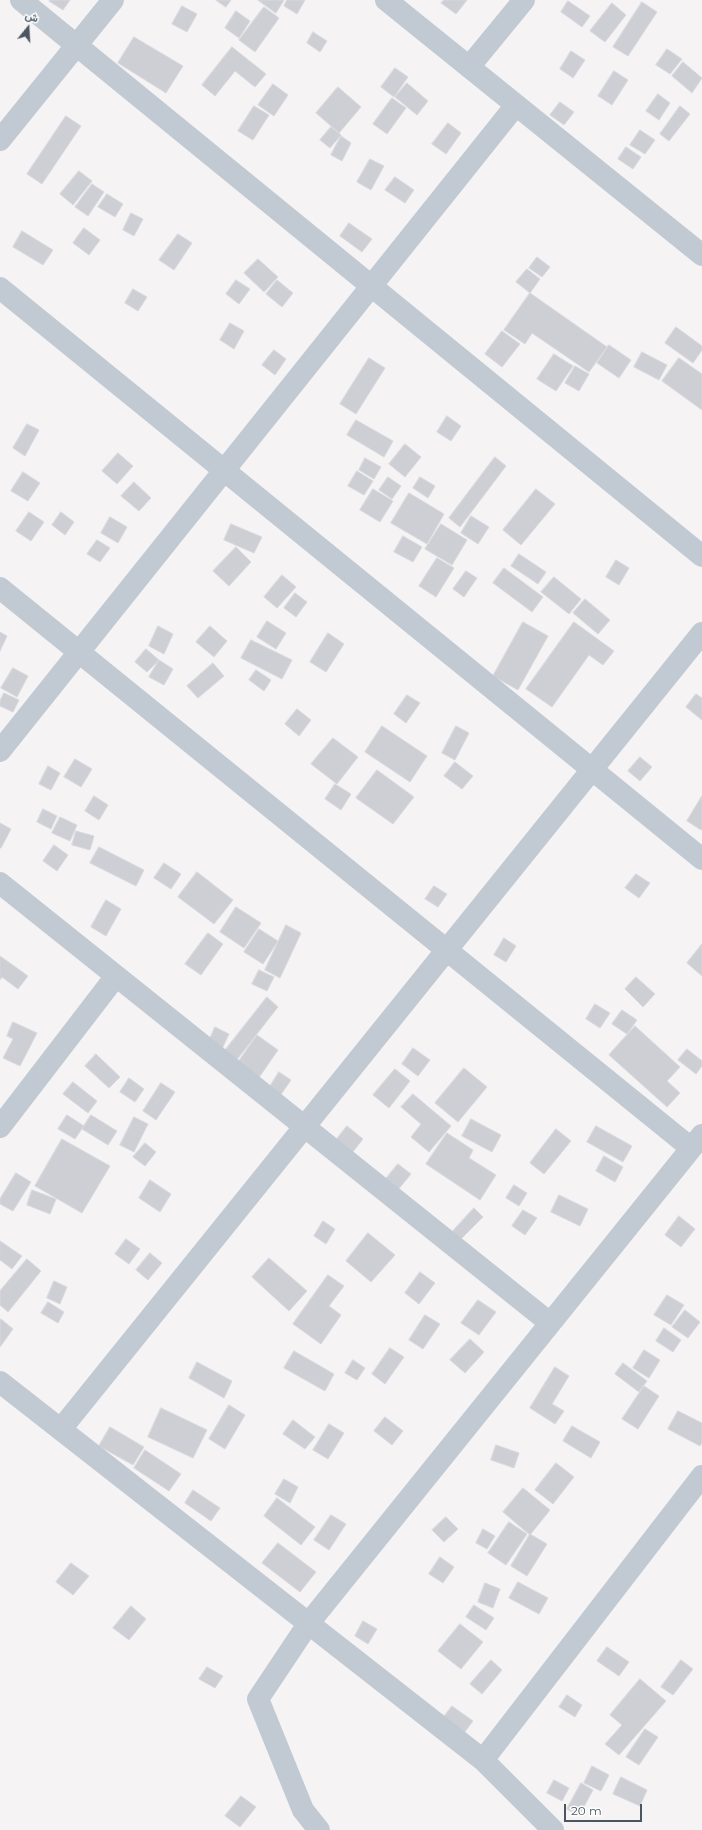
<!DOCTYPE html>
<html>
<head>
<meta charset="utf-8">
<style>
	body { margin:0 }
	#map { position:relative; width:702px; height:1830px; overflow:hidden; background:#f5f3f3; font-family:Montserrat,Vazirmatn,sans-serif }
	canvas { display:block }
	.north { position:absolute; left:8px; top:8px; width:40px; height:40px; -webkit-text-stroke:3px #fff; paint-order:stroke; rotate:18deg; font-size:11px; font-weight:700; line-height:16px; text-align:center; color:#4a5661 }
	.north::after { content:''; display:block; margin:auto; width:14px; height:18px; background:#4a5661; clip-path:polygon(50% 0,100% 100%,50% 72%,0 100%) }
	.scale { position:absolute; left:564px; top:1804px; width:78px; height:18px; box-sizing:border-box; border:2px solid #4a5661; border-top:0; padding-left:5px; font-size:12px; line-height:14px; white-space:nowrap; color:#4a5661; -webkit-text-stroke:3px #fff; paint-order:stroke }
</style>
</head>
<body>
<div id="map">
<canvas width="702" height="1830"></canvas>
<div class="north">ش</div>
<div class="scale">20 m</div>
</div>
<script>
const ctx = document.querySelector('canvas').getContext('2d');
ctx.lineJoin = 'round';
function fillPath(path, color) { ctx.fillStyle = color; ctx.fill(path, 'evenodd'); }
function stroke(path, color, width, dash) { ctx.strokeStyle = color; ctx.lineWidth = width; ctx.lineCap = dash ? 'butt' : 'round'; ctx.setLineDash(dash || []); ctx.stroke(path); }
const building = new Path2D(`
	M50 0H70L63 10 49 1Z
	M216 0H231L226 7Z
	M258 0H284L276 13Z
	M287 0H305L297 14 284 6Z
	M444 0H467L456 14 441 3Z
	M568 1 590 16 582 27 561 12Z
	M642 2 657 12 628 56 613 47Z
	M612 3 626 15 605 42 590 31Z
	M182 6 197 14 187 32 172 24Z
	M264 7 279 18 255 52 239 40Z
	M236 11 250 21 239 38 225 28Z
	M313 32 327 41 320 52 307 43Z
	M134 37 183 66 166 93 118 63Z
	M232 47 266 74 255 87 235 71 215 96 202 85Z
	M667 49 682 59 670 74 656 65Z
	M571 51 585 60 573 78 560 69Z
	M683 62 702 78 692 93 672 76Z
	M395 68 408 77 394 97 381 87Z
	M614 71 628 80 612 105 598 96Z
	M407 83 428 101 417 115 395 97Z
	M273 84 288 95 274 116 258 105Z
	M338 87 361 107 339 133 316 113Z
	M658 94 670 103 659 120 646 111Z
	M392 98 406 108 387 134 373 124Z
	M560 102 574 112 564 125 550 115Z
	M254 106 269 115 253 140 238 131Z
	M680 106 690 114 669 141 660 134Z
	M66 116 81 126 42 184 27 174Z
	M448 123 461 133 446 154 432 144Z
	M331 127 341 135 330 148 320 140Z
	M640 130 655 140 645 154 630 145Z
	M341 136 351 143 342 161 331 155Z
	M626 147 641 157 633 169 618 159Z
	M370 159 384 166 371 190 357 182Z
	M79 171 92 181 73 205 60 194Z
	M395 177 414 190 405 203 385 190Z
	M92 184 104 192 88 216 75 207Z
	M107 194 123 204 115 217 98 207Z
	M131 213 143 219 134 236 123 230Z
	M349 223 372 239 362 252 340 236Z
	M84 228 100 240 89 255 73 243Z
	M22 231 53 250 43 265 13 247Z
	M178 234 192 243 174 270 159 260Z
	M537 257 550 267 542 277 529 268Z
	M258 259 278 277 264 292 244 273Z
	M527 269 540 279 530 293 516 282Z
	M236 280 250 289 239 304 226 294Z
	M277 280 293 293 282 307 266 294Z
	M133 289 147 297 138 311 125 303Z
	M530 293 607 347 589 372 532 333 525 344 504 330Z
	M230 323 244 331 234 349 220 340Z
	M676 327 702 346V350L693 363 665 343Z
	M502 331 520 344 502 367 485 354Z
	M609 345 631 360 619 378 597 363Z
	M274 350 286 359 275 375 262 365Z
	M642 352 667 365 659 380 634 367Z
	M554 354 573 366 556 391 537 379Z
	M369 358 385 368 356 414 340 404Z
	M679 358 702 374V410L662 381Z
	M575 366 589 374 579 391 565 383Z
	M447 416 461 426 451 441 437 432Z
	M356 420 393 441 384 457 347 435Z
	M27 424 39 430 25 456 13 448Z
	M405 444 421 457 405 477 389 464Z
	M118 453 133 466 117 484 102 471Z
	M495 457 506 466 460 527 449 518Z
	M365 458 381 467 374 479 359 470Z
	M357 471 373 481 364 495 348 486Z
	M23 472 40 483 28 501 11 491Z
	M388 477 401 486 392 499 379 490Z
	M420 477 435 486 428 498 413 488Z
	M134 482 151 498 139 511 121 496Z
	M373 489 393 501 380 522 360 510Z
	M536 489 555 504 521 545 503 530Z
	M409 493 444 514 427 544 391 523Z
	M29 512 44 522 31 541 16 531Z
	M61 512 74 522 65 535 52 525Z
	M471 516 489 527 478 544 461 533Z
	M110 517 127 527 118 543 101 533Z
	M231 524 262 537 254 553 224 540Z
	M441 524 467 540 452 565 425 549Z
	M403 536 422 547 413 562 394 552Z
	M97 540 110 548 100 562 87 554Z
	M236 547 251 562 229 586 213 571Z
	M519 554 546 572 538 584 511 566Z
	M437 558 454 568 436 597 419 586Z
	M616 560 629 568 619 585 606 577Z
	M504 568 543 597 532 612 493 583Z
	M466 571 477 578 464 597 453 589Z
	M282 575 296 587 277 608 264 597Z
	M554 577 581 599 569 614 541 592Z
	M295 593 307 602 296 617 284 608Z
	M585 599 610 620 598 634 573 613Z
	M267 621 286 633 276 649 257 637Z
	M523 622 548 636 518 690 493 676Z
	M574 622 614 651 603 665 589 655 552 707 526 689Z
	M158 626 173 634 164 654 149 646Z
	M210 626 227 641 214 657 196 642Z
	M0 632 7 636 0 651Z
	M328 633 344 644 326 672 310 662Z
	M251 640 292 660 282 679 241 658Z
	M146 649 159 660 147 672 135 662Z
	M159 660 173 669 164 685 149 677Z
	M213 663 224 676 198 698 187 686Z
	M13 668 28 676 17 697 1 688Z
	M256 670 271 680 264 691 249 680Z
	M4 693 19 700 13 712 0 706V701Z
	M696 694 702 698V720L686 707Z
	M407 695 420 703 406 723 394 714Z
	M297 709 311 720 299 736 285 724Z
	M382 726 427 756 410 782 365 752Z
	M456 726 469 733 455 760 442 753Z
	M333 738 358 757 337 784 311 764Z
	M640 757 652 767 640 781 628 771Z
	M75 759 92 769 81 787 64 777Z
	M455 762 473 776 462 789 444 776Z
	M48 766 60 773 51 790 39 784Z
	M377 770 414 797 393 824 356 798Z
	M335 784 351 794 341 810 325 799Z
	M94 796 108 805 99 820 85 811Z
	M702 796V829L701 830 687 821Z
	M43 809 57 816 51 829 37 822Z
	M60 817 77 825 70 841 52 833Z
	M0 823 11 829 1 848H0Z
	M76 831 94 836 90 850 72 845Z
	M54 845 68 855 57 871 43 861Z
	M99 847 144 870 136 886 90 863Z
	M164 863 181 874 171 889 154 878Z
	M197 872 233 900 214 924 178 897Z
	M636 874 650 883 639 898 625 888Z
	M434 886 447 894 438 907 425 899Z
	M106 900 121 909 106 936 91 927Z
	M236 907 261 923 244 948 220 932Z
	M286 925 301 933 280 978 265 970Z
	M259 929 278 941 263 964 244 952Z
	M208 933 223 944 201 975 185 964Z
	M504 938 516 946 506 962 494 955Z
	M702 944V976L687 963Z
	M0 956 28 976 18 989 2 977 0 980Z
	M259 970 274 977 267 991 252 984Z
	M636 977 655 994 643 1007 625 989Z
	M267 997 278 1007 235 1062 223 1053Z
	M595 1004 610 1013 600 1028 586 1019Z
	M622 1010 637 1020 627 1034 612 1024Z
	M13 1022 37 1033 20 1066 3 1058 13 1039 7 1036Z
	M635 1026 680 1067 667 1081 680 1093 667 1107 609 1055Z
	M215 1027 229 1034 222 1049 208 1043Z
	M257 1035 278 1050 256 1082 234 1068Z
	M413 1048 430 1060 418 1076 402 1064Z
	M687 1049 702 1061V1066L696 1074 678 1060Z
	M96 1054 120 1077 109 1088 85 1066Z
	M464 1068 487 1087 458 1122 435 1103Z
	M395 1069 410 1081 389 1108 373 1095Z
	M279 1072 291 1080 278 1099 267 1091Z
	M129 1078 144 1089 135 1102 120 1092Z
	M73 1082 97 1101 88 1113 63 1094Z
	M161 1083 175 1092 156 1120 143 1111Z
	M413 1094 451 1126 429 1152 411 1137 421 1124 401 1107Z
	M67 1115 84 1126 75 1139 58 1129Z
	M91 1115 117 1131 108 1145 82 1129Z
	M134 1117 148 1124 134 1152 120 1145Z
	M471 1119 501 1135 492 1152 462 1136Z
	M347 1126 363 1139 352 1153 336 1140Z
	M596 1126 632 1146 623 1162 587 1142Z
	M556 1129 571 1141 544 1174 530 1163Z
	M447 1133 473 1150 469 1158 496 1175 480 1200 426 1164Z
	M62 1139 110 1166 82 1213 35 1186Z
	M145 1143 156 1152 145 1166 133 1157Z
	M604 1156 623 1167 615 1182 596 1171Z
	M398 1164 411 1174 397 1191 384 1181Z
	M16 1173 31 1182 13 1211 0 1204V1199Z
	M150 1180 171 1194 160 1212 139 1198Z
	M514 1185 527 1193 519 1206 506 1198Z
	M32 1190 56 1199 50 1214 27 1205Z
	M559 1195 588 1209 580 1226 551 1212Z
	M474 1208 483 1217 460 1240 452 1232Z
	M523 1210 537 1218 525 1235 512 1226Z
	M679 1216 695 1229 681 1247 665 1235Z
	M323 1221 335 1229 326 1244 314 1236Z
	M368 1233 395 1255 371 1282 346 1261Z
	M126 1239 140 1249 129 1264 115 1254Z
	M0 1241 22 1256 12 1269 0 1260Z
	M150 1253 162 1263 148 1280 136 1270Z
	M269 1258 307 1291 289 1311 252 1277Z
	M27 1259 41 1271 8 1312 0 1305V1291Z
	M420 1272 435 1283 419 1304 405 1293Z
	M328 1275 344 1286 329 1306 341 1315 321 1344 293 1324Z
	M54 1281 67 1287 60 1304 47 1298Z
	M667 1295 684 1305 671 1325 654 1315Z
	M478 1300 496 1312 479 1335 461 1323Z
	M48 1302 64 1312 58 1323 41 1313Z
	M685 1310 700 1322 688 1338 672 1327Z
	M425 1315 440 1324 423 1349 409 1340Z
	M1 1319 13 1329 0 1347V1320Z
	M664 1328 681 1340 673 1352 656 1341Z
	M470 1339 484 1352 465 1373 450 1360Z
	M390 1348 404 1357 385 1384 372 1374Z
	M644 1350 660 1360 649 1378 633 1368Z
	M294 1351 334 1374 325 1391 284 1368Z
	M353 1360 365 1368 357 1380 345 1373Z
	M197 1362 232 1381 224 1398 189 1378Z
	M623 1363 647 1381 639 1392 615 1374Z
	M555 1367 569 1376 552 1404 564 1411 555 1424 530 1408Z
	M644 1386 659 1396 638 1429 622 1419Z
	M229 1405 245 1415 225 1449 209 1439Z
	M161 1408 207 1430 193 1458 148 1437Z
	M678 1411 702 1423V1443L700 1446 668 1429Z
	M385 1417 403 1431 392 1445 374 1431Z
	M293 1420 315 1437 305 1449 283 1434Z
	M329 1424 344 1433 328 1459 313 1450Z
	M572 1426 600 1442 591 1458 563 1441Z
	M110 1427 144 1447 133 1465 99 1446Z
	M496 1445 519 1453 514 1468 491 1460Z
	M145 1450 181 1474 169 1491 134 1468Z
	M556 1463 574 1477 553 1504 535 1490Z
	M284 1479 298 1487 290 1503 275 1494Z
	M523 1488 550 1510 530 1535 503 1512Z
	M193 1490 220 1508 211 1521 185 1503Z
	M277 1498 315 1527 301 1545 264 1516Z
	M331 1515 346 1524 329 1550 314 1540Z
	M446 1517 458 1529 444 1542 432 1530Z
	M509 1522 527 1534 506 1565 488 1553Z
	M483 1529 495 1536 487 1549 476 1543Z
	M530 1534 547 1544 527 1576 511 1566Z
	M278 1543 316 1572 300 1592 262 1563Z
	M440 1557 454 1567 443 1583 429 1574Z
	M71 1563 89 1576 73 1595 56 1582Z
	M518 1582 548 1598 539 1614 509 1598Z
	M485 1583 500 1589 493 1608 478 1602Z
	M474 1605 494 1618 486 1630 466 1617Z
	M131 1606 146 1619 129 1640 113 1628Z
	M363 1621 377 1629 368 1644 355 1636Z
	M460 1624 483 1642 461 1669 438 1651Z
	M607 1647 629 1662 619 1676 597 1661Z
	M491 1660 502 1670 482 1694 470 1684Z
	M681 1660 693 1669 673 1695 661 1687Z
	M207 1667 223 1676 215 1688 199 1679Z
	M640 1679 666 1701 619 1755 605 1744 622 1725 610 1715Z
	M567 1695 582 1705 575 1717 559 1707Z
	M452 1706 473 1721 464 1733 443 1718Z
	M645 1729 658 1737 639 1765 626 1757Z
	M592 1766 609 1775 601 1791 584 1783Z
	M621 1777 647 1790 640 1806 613 1794Z
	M554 1780 569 1788 562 1801 547 1793Z
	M581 1783 593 1790 579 1816 567 1809Z
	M241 1796 256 1807 240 1827 225 1816Z`);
const minor = new Path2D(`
	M21 0 702 556
	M386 0 702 255
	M469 67 524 0
	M0 140 113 0
	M0 288 702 859
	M0 588 691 1148
	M0 751 516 105
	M0 883 550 1323
	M0 1127 116 976
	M0 1382 483 1760 553 1830
	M61 1429 702 633
	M483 1760 702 1476
	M319 1830 303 1810 258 1699 308 1624 702 1135`);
fillPath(building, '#cdcfd5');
stroke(building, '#d7d9de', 1);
stroke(minor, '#c1cad2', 22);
</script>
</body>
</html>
